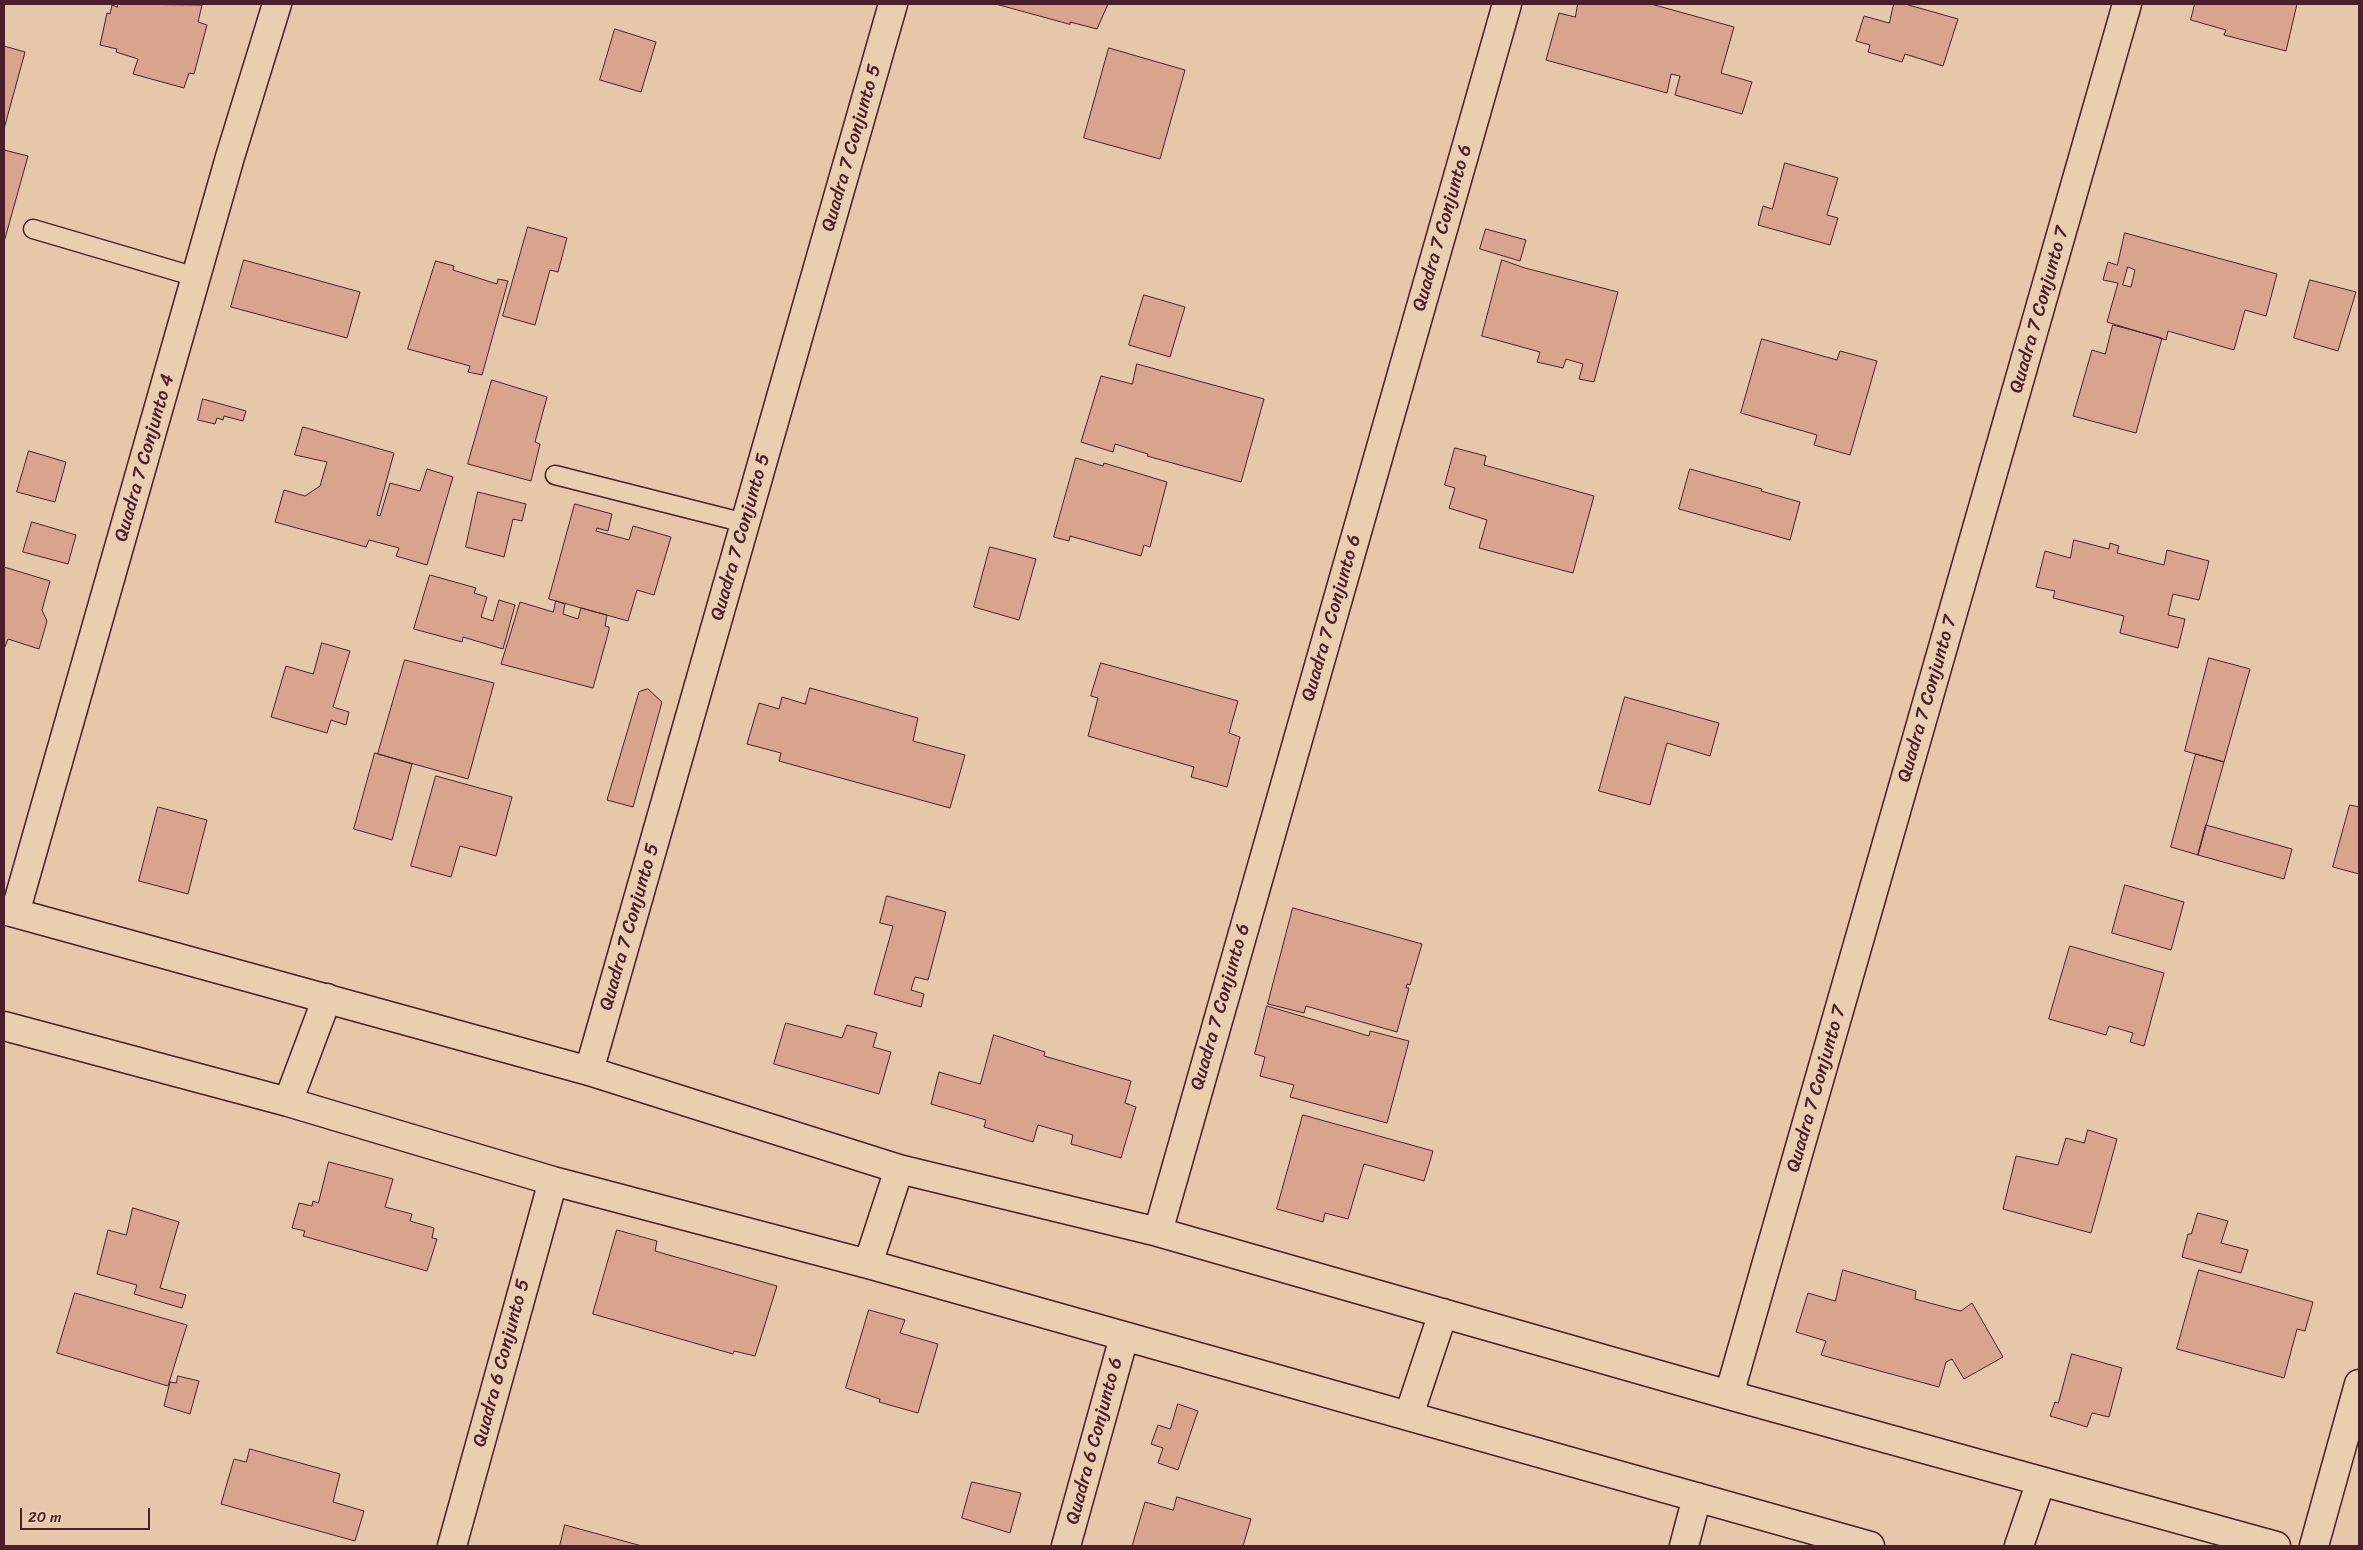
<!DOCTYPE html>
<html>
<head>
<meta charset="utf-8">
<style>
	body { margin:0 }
	#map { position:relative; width:2363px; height:1550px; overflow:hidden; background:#e7c7aa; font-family:Sriracha,sans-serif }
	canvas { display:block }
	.frame { position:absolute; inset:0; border:5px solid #4a1f2b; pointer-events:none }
	.scale { position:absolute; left:20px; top:1508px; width:130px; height:22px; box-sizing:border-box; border:2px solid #4a1f2b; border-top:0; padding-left:6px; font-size:15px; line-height:18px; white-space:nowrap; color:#4a1f2b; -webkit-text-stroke:4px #e9ceb0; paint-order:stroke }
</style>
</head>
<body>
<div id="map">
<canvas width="2363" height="1550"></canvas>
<div class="frame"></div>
<div class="scale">20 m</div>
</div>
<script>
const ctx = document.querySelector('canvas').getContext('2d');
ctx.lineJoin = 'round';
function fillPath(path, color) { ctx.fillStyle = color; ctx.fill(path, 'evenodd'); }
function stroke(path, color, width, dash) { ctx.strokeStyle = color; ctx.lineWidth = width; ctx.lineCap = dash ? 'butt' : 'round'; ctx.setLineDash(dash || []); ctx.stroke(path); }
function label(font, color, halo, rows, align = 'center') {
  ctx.font = font + ' Sriracha,sans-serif'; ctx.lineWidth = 5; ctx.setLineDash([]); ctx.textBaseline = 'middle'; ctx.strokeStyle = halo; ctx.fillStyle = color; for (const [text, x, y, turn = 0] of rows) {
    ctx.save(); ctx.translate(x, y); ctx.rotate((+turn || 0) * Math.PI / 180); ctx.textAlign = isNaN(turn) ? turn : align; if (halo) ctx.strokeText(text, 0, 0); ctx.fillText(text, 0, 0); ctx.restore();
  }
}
const building = new Path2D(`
	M118 4 202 5 198 22 207 25 194 74 189 73 184 88 133 74 138 59 116 52 117 49 100 45 107 13 110 14 112 5 117 7Z
	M996 4H1108L1097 29 1070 22V24Z
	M1578 4H1651L1734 27 1721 73 1752 82 1742 114 1675 95 1680 76 1671 74 1667 93 1546 60 1559 13 1575 17Z
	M1894 4H1905L1958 19 1943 66 1905 54 1902 62 1868 52 1870 45 1856 41 1864 16 1889 23Z
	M2195 4H2297L2286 51 2224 35 2226 30 2191 20Z
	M615 29 656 42 641 92 600 80Z
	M4 46 25 52 4 129Z
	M1109 48 1185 70 1160 159 1084 138Z
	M4 150 28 156 4 242Z
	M1785 163 1838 178 1827 215 1838 218 1830 245 1758 225 1763 206 1772 209Z
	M528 227 567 238 558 272 550 270 535 325 503 316Z
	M1486 229 1526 240 1520 261 1480 249Z
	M2125 233 2277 274 2266 316 2245 310 2234 350 2168 331 2166 340 2107 322 2118 283 2103 280 2108 262 2117 265ZM2128 267 2135 270 2131 287 2123 285Z
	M244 260 360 292 347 338 231 307Z
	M1502 260 1525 268 1618 292 1594 382 1579 379 1583 364 1566 359 1563 368 1537 362 1540 352 1482 336Z
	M436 261 454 266 453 270 497 284 498 279 508 281 482 375 468 372 470 366 408 349Z
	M2310 280 2356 292 2338 351 2294 338Z
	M1144 295 1185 307 1170 357 1129 345Z
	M2113 325 2162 338 2136 433 2073 416 2092 350 2105 354Z
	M1762 339 1837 360 1840 351 1877 361 1850 455 1814 445 1817 435 1741 413Z
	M1137 364 1264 399 1241 482 1147 456 1148 454 1115 444 1113 452 1081 442 1101 376 1132 384Z
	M492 380 547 397 535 442 540 444 531 481 468 464Z
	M203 399 246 411 243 421 224 416 223 420 217 418 215 424 198 420Z
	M303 427 394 453 377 515 380 516 390 483 420 491 427 469 453 477 427 565 396 556 399 548 369 540 366 547 275 522 284 490 305 496 320 486 327 462 295 455Z
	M1455 448 1486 456 1484 465 1594 496 1573 573 1479 548 1487 520 1449 508 1455 488 1445 485Z
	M29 451 66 462 55 502 17 492Z
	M1076 458 1103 466 1104 463 1167 482 1150 547 1144 545 1141 556 1070 536 1069 541 1054 537Z
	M1690 469 1762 489 1761 491 1800 502 1790 540 1679 509Z
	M478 492 526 504 522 521 513 519 504 557 466 547Z
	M575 504 612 514 608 531 597 528 596 531 629 540 633 526 671 537 654 595 637 590 628 621 549 599Z
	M32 522 76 535 68 564 23 552Z
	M2074 540 2109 549 2110 543 2119 546 2117 553 2164 565 2167 550 2209 561 2199 600 2173 594 2168 615 2185 619 2178 648 2120 633 2124 616 2053 598 2055 591 2036 587 2045 551 2070 558Z
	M990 547 1036 559 1019 620 974 607Z
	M4 567 50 581 42 610 47 621 39 649 8 639 4 649Z
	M430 575 476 588 474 593 487 597 481 617 493 621 499 600 515 605 503 649 463 637 462 642 414 629Z
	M556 601 565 604 563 614 578 619 581 608 607 615 605 626 609 627V630L593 688 501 664 520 602 553 612Z
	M322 643 350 651 333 707 349 712 346 725 331 720 327 733 271 717 286 666 313 674Z
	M2209 658 2250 669 2224 762 2185 751Z
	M405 660 494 683 468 779 378 754Z
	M1101 663 1238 701 1229 733 1240 737 1227 787 1191 777 1194 767 1088 736 1098 698 1091 696Z
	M810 688 918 718 913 741 965 755 950 808 779 761 781 753 747 744 759 703 779 709 782 697 805 704Z
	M648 689 662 702 633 807 607 800 639 692Z
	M1625 697 1719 723 1710 756 1667 743 1650 805 1599 791Z
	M375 753 412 764 392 840 354 829Z
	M2196 754 2224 762 2198 855 2171 847Z
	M436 776 512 797 496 856 460 846 451 877 411 866Z
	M2350 805 2359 807V874L2333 867Z
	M158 807 207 820 188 894 139 881Z
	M2206 825 2292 849 2284 879 2198 855Z
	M2125 885 2184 902 2171 950 2112 933Z
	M887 896 946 912 928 980 915 977 911 990 924 994 921 1007 874 994 893 926 880 923Z
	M1293 908 1422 944 1410 985 1407 984 1406 988H1409L1397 1032 1306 1006 1304 1013 1268 1004Z
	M2070 946 2164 973 2144 1046 2130 1042 2133 1033 2109 1026 2106 1035 2049 1019Z
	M1267 1006 1369 1036 1370 1031 1409 1041 1387 1123 1290 1097 1294 1085 1260 1076 1265 1057 1255 1054Z
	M786 1023 842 1038 847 1025 877 1033 873 1047 891 1052 879 1094 774 1064Z
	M994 1035 1045 1052 1044 1056 1131 1081 1125 1103 1136 1107 1121 1158 1071 1144 1073 1135 1038 1125 1033 1142 984 1127 986 1120 931 1104 939 1072 980 1084Z
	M1303 1115 1433 1151 1424 1181 1364 1164 1348 1219 1325 1213 1323 1222 1277 1209Z
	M2088 1130 2117 1139 2091 1233 2003 1209 2016 1156 2058 1165 2066 1138 2084 1143Z
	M329 1162 393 1179 385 1207 412 1214 410 1221 434 1228 432 1238 437 1239 427 1271 303 1236 305 1231 292 1228 299 1203 312 1206 313 1201 318 1203Z
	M133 1208 179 1222 160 1288 186 1295 182 1308 134 1294 137 1285 97 1274 108 1230 126 1235Z
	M2198 1213 2228 1221 2221 1243 2248 1250 2241 1273 2182 1257 2188 1234H2191Z
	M617 1230 657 1241 655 1251 777 1286 755 1356 734 1351 733 1354 593 1314Z
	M1843 1270 1916 1291 1915 1299 1952 1309 1961 1311 1972 1303 2003 1357 1964 1379 1952 1359 1946 1362 1939 1387 1821 1355 1826 1341 1796 1332 1808 1293 1835 1301Z
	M2199 1270 2313 1302 2305 1331 2297 1329 2284 1378 2177 1349Z
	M75 1293 187 1325 168 1386 57 1353Z
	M869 1310 905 1320 900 1333 938 1344 918 1413 879 1402 880 1399 846 1388Z
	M2072 1354 2122 1368 2109 1417 2092 1413 2087 1427 2050 1416 2055 1402 2058 1403Z
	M178 1376 199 1381 190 1414 164 1406 170 1382 176 1383Z
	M1178 1404 1198 1411 1178 1470 1158 1463 1163 1448 1151 1444 1158 1425 1170 1429Z
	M250 1449 340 1474 333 1502 364 1511 355 1541 221 1504 234 1459 246 1462Z
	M972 1482 1021 1493 1010 1533 962 1518Z
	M1177 1497 1251 1519 1243 1546H1132L1145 1502 1173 1510Z
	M565 1525 642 1546H560Z`);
const service = new Path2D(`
	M33 229 196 277
	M555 475 745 523`);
const minor = new Path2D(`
	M4 910 589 1071 899 1169 1158 1232 1729 1395 2276 1546
	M15 913 230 157 277 4
	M4 1026 288 1102 553 1181 868 1264 1870 1546
	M589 1071 893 4
	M288 1102 327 998
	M1158 1232 1507 4
	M868 1264 899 1169
	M1729 1395 2127 4
	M1409 1415 1443 1313
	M452 1546 553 1181
	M1066 1546 1124 1337
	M1684 1546 1697 1497
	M2019 1546 2041 1481
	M2314 1546 2359 1384`);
const streetNames = [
	["Quadra 7 Conjunto 5",852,148,-74],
	["Quadra 7 Conjunto 6",1443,228,-74],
	["Quadra 7 Conjunto 7",2040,310,-74],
	["Quadra 7 Conjunto 4",145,458,-74],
	["Quadra 7 Conjunto 5",741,537,-74],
	["Quadra 7 Conjunto 6",1332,618,-74],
	["Quadra 7 Conjunto 7",1928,699,-74],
	["Quadra 7 Conjunto 5",630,927,-74],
	["Quadra 7 Conjunto 6",1221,1007,-74],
	["Quadra 7 Conjunto 7",1817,1089,-74],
	["Quadra 6 Conjunto 5",502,1363,-75],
	["Quadra 6 Conjunto 6",1095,1441,-75]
];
fillPath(building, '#d8a48e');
stroke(building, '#4a1f2b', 1);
stroke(service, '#4a1f2b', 21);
stroke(minor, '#4a1f2b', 31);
stroke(service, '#e9ceb0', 18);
stroke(minor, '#e9ceb0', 28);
label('19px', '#4a1f2b', '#e9ceb0', streetNames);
</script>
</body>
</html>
